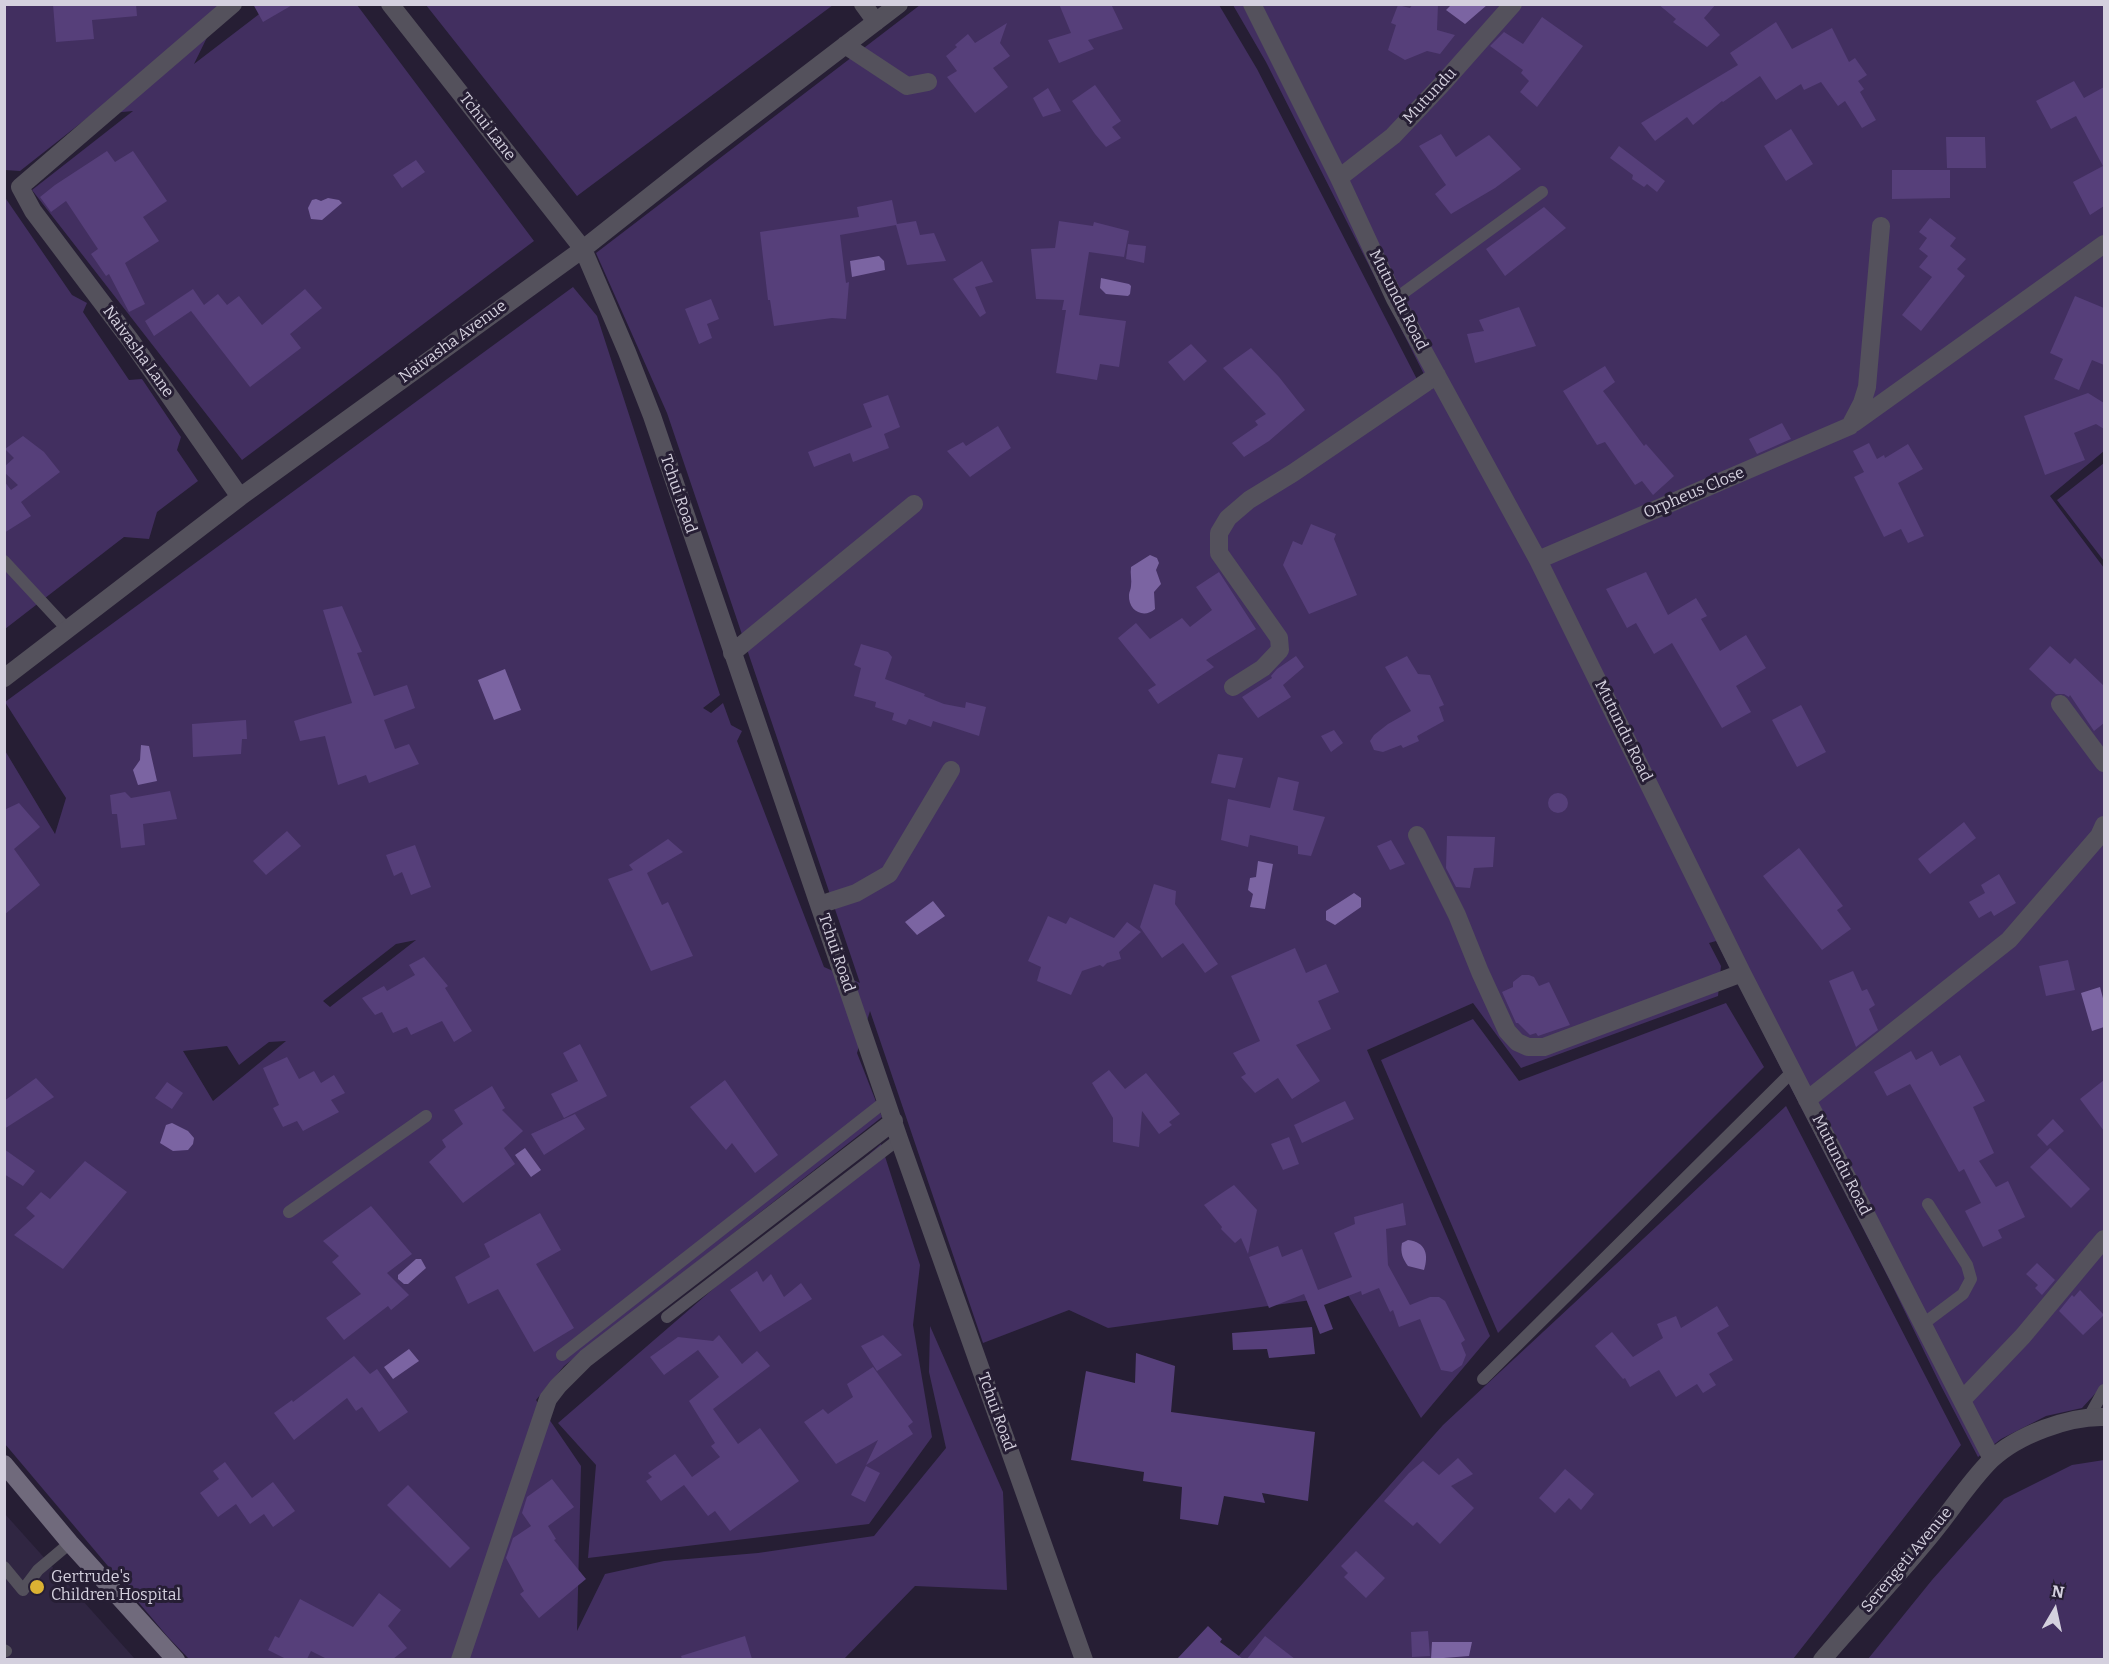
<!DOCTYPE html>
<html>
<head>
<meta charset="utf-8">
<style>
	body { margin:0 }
	#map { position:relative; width:2109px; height:1664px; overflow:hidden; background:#261e34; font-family:Bitter,serif }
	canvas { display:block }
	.frame { position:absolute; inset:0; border:6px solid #d4d0de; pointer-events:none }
	.north { position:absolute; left:2025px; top:1580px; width:60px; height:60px; -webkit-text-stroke:4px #261e34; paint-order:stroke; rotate:9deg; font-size:16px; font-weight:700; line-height:24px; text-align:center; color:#d4d0de }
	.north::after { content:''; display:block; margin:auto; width:21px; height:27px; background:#d4d0de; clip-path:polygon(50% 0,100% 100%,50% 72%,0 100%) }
</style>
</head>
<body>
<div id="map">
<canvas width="2109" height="1664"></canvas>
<div class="frame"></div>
<div class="north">N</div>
</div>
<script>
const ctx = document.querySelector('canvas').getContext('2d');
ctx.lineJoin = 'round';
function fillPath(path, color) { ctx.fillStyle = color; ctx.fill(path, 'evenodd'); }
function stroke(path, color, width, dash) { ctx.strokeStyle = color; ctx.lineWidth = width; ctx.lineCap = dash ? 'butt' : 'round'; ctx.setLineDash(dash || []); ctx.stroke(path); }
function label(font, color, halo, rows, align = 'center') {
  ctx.font = font + ' Bitter,serif'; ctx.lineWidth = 6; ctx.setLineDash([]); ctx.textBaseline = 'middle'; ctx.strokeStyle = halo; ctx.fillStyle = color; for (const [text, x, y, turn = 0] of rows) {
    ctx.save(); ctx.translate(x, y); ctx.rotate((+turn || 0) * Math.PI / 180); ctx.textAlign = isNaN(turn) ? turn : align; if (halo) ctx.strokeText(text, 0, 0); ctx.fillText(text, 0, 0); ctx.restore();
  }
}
const built = new Path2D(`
	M5 1514 135 1659H5Z`);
const green = new Path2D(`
	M2104 4V451L2050 496 2104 568V1384L2082 1408 2046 1416 2001 1439 1978 1457 1940 1384 1890 1281 1716 941 1709 943 1721 966 1718 996 1521 1068 1473 1003 1367 1050 1490 1336 1421 1418 1348 1295 1108 1328 1069 1310 983 1343 870 1011 857 1053 882 1117 564 1366 536 1400 581 1466 577 1631 605 1574 664 1561 758 1553 874 1536 946 1448 929 1372 930 1326 1003 1492 1007 1590 915 1586 844 1659H189L167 1636 5 1444 4 749 55 834 66 798 5 702 573 287 597 316 720 695 703 708 711 713 723 703 731 725 742 731 737 741 824 967 860 983 667 413 596 253 920 5H1219L1257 69 1422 389 1432 390 1266 62 1233 5ZM416 940 330 1007 323 1001 396 944ZM286 1041 213 1101 183 1051 227 1046 239 1065 269 1042Z
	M5 5H230L219 13 194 64 271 5H357L534 241 242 460 32 190 133 111 91 115 20 171 5 170Z
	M426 5H833L577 196Z
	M4 196 72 295 87 303 83 312 129 380 142 379 181 437 177 450 198 481 157 512 149 539 124 537 5 629Z
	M2104 463V561L2057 500Z
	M1726 1003 1764 1067 1498 1333 1381 1060 1473 1019 1519 1081Z
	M1786 1106 1961 1445 1793 1659 1235 1660 1443 1425Z
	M881 1144 920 1265 913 1325 932 1437 869 1524 588 1558 596 1465 558 1423Z
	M2104 1460V1659H1868L1932 1580 2004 1499 2072 1465Z`);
const water = new Path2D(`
	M1451 5V4L1487 5 1465 24 1446 10Z
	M328 198 339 200 342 203 322 220 311 219 308 208 312 200 316 199 321 201Z
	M879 256 884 261 885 270 852 277 850 261Z
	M1101 278 1129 284 1131 286 1130 294 1128 296 1106 294 1100 288Z
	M1150 555 1157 558 1159 563 1156 570 1161 584 1154 592 1155 609C1144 619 1128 611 1129 595 1129 592 1131 589 1131 586 1132 580 1130 574 1131 567Z
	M505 669 521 710 494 720 478 680Z
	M141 745 149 746 157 781 138 785 133 770 140 760Z
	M1258 861 1273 864 1265 909 1250 907 1253 894 1248 890 1250 878 1256 877Z
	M1354 893 1361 898V907L1335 925 1326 920V911Z
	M933 901 945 916 917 935 905 922Z
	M2100 987 2104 1002V1027L2092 1031 2081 993Z
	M172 1123 188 1131 194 1138 193 1144 188 1150 173 1151 160 1143 166 1125Z
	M525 1148 541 1170 531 1177 515 1155Z
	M1408 1240C1426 1242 1429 1255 1424 1270L1408 1266C1403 1259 1400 1253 1402 1243Z
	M416 1259H421L426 1268 408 1284H404L398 1279V1275Z
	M409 1349 419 1361 393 1379 384 1367Z
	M1432 1642H1472L1469 1656 1431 1659Z`);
const building = new Path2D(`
	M53 4H136L137 16 92 20 94 39 56 42Z
	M253 4H294L263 22Z
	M1059 4H1111L1123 29 1088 40 1094 49 1059 63 1048 40 1071 33Z
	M1413 4H1438L1437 30 1455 35 1440 54 1427 51 1405 60 1388 50 1396 25 1391 23 1398 5 1410 8Z
	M1658 4H1716L1704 18 1720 35 1707 47 1673 22 1676 19Z
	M1542 17 1583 46 1537 107 1520 92 1529 81 1521 73 1523 70 1490 46 1504 32 1523 44Z
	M1776 22 1792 49 1832 28 1849 62 1855 58 1867 75 1858 81 1864 89 1860 92 1876 120 1862 128 1845 101 1838 106 1821 82 1804 90 1801 84 1776 100 1760 76 1723 102 1722 101 1693 125 1687 117 1655 141 1641 123 1738 65 1730 53Z
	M1007 23 1000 43 1010 56 993 68 1008 87 975 113 947 77 957 71 946 56 957 47 955 45 968 34 975 43Z
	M2074 81 2084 98 2104 87V206L2090 215 2073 182 2103 166 2076 116 2051 129 2036 101Z
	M1095 85 1121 121 1112 127 1121 138 1106 147 1095 134 1072 101Z
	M1048 88 1061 111 1043 117 1033 98Z
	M1791 129 1813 164 1786 181 1764 146Z
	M1441 134 1456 157 1489 135 1521 169 1495 188 1451 214 1435 194 1446 185 1419 146Z
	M1946 137H1985L1986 168H1947Z
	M1619 146 1665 181 1657 192 1647 184 1644 187 1632 179 1633 175 1610 158Z
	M107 151 115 162 133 151 167 201 143 217 159 241 125 263 145 304 129 312 109 274 106 276 91 254 98 249 66 201 51 212 40 197 55 185Z
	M416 160 425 172 402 188 393 175Z
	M1892 170H1950V198L1892 199Z
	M892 200 897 224 916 221 920 235 934 233 946 261 907 265 896 225 840 235 846 283 849 282 846 319 832 318 774 326 770 300H768L760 232 859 217 857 207Z
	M1544 207 1566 228 1505 276 1486 249Z
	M1930 218 1956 238 1950 246 1966 259 1957 269 1965 276 1921 331 1902 315 1932 277 1919 267 1928 256 1919 249 1927 238 1919 232Z
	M1059 221 1093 226 1094 222 1129 231 1124 257 1089 252 1079 315 1126 321 1119 367 1100 364 1097 380 1056 373 1066 310H1062L1064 300 1036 299 1031 249 1055 248Z
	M1128 244 1146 246 1144 263 1126 259Z
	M982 261 993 282 975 287 986 313 980 317 953 279Z
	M193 289 204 305 218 294 227 305 239 296 262 325 305 289 322 308 290 334 301 348 250 387 191 311 154 336 145 321Z
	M2075 296 2104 308V365L2092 360 2079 390 2054 379 2063 359 2050 353Z
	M711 299 719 319 707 324 712 338 699 344 685 309Z
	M1519 307 1536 346 1475 363 1467 334 1484 331 1479 320Z
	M1191 344 1207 361 1184 381 1168 362Z
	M1251 348 1279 377 1305 410 1269 441 1244 457 1232 443 1258 425 1255 421 1266 414 1223 368Z
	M1605 366 1615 382 1603 391 1644 446 1646 444 1674 476 1653 495 1642 481 1635 485 1605 442 1597 445 1563 391Z
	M2088 393 2104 403V429L2096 424 2074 433 2085 460 2045 475 2024 416Z
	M888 395 900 427 884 434 889 448 853 462 850 453 814 467 808 452 872 427 863 404Z
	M1782 423 1791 439 1757 454 1749 439Z
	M998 426 1011 448 970 477 947 451 963 442 966 446Z
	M23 436 44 452 60 472 21 502 31 516 4 533V481L11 490 18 485 4 472V467L14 458 5 449Z
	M1869 443 1877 459 1884 455 1885 458 1908 444 1923 469 1898 483 1924 536 1908 543 1901 529 1884 537 1854 477 1864 472 1853 451Z
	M1311 524 1336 534 1334 539 1357 595 1309 614 1283 565 1293 541 1302 545Z
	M1219 572 1256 629 1206 660 1214 667 1158 704 1148 690 1156 685 1118 638 1136 623 1150 639 1182 618 1190 627 1212 610 1196 587Z
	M1646 572 1668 615 1696 598 1707 616 1701 619 1720 651 1746 635 1766 668 1736 686 1751 712 1722 728 1672 643 1654 654 1636 623 1627 628 1606 589Z
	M342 606 362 652 357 653 374 696 407 685 415 708 384 720 395 749 409 744 419 764 369 783 366 775 338 785 325 736 300 741 294 721 352 703 323 610Z
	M861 644 888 652 892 657 885 679 925 694 924 696 944 704 965 708 966 702 986 707 979 736 933 721 931 727 909 719 906 725 892 720 894 713 875 707 876 702 854 696 861 668 854 665Z
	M2050 646 2070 664 2075 658 2104 686V723L2094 731 2070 695 2069 697 2064 694H2056L2029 669Z
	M1296 656 1304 667 1283 685 1291 697 1258 718 1242 697 1272 678 1271 676 1277 669Z
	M1407 656 1418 674 1430 675 1444 705 1439 707 1444 721 1417 736 1419 741 1403 748 1401 745 1383 752 1374 750 1370 741 1374 735 1388 724 1411 711 1385 667Z
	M1801 705 1826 752 1797 767 1772 720Z
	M246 720 247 739H242L241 754 193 757 192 724Z
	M1334 730 1343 743 1331 752 1321 736Z
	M1218 754 1243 758 1235 788 1211 783Z
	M1278 777 1299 782 1293 810 1325 817 1311 856 1298 854V846L1250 835 1248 847 1221 840 1228 799 1270 808Z
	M170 791 177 819 143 824 145 845 121 848 117 814H112L110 795 125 792 131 798Z
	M1548 803a10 10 0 1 1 20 0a10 10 0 1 1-20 0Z
	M19 803 40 827 14 849 40 885 4 915V810Z
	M1964 822 1976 838 1930 874 1918 859Z
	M287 831 301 846 266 875 253 861Z
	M1447 836 1495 837 1493 867 1474 868 1470 888 1456 887 1446 868Z
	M668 839 683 852 647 873 662 905 668 902 693 956 651 971 608 879 633 870 629 865Z
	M1391 840 1405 864 1390 870 1377 846Z
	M415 845 431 887 411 895 402 872 394 876 386 855Z
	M1799 848 1843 906 1837 910 1851 929 1822 950 1763 876Z
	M1999 874 2016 903 1994 916 1991 911 1979 918 1969 902 1985 893 1981 885Z
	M1154 884 1176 891 1175 904 1218 964 1205 973 1183 943 1162 958 1140 927Z
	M1048 916 1066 924 1070 917 1114 938 1127 922 1141 932 1119 952 1121 959 1107 963 1103 967 1100 965 1082 971 1071 995 1037 981 1041 967 1028 961Z
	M1295 948 1306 973 1326 964 1339 992 1318 1001 1331 1029 1296 1045 1320 1081 1292 1099 1278 1078 1255 1093 1241 1077 1246 1074 1233 1053 1260 1041 1231 976Z
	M424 957 448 986 445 988 472 1031 454 1042 442 1021 411 1035 407 1027 393 1033 382 1012 375 1015 362 998 384 986 387 991 415 975 409 965Z
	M2068 960 2075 990 2046 996 2039 966Z
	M1853 971 1862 991 1867 989 1875 1005 1869 1009 1878 1030 1856 1047 1829 981Z
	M1522 975H1529L1534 977 1539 986 1549 982 1570 1025 1538 1036 1536 1033 1530 1035 1518 1023H1516L1502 992 1513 987V982Z
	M580 1044 607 1096 564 1118 551 1094 578 1081 563 1053Z
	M1911 1051 1916 1060 1932 1051 1940 1066 1960 1055 1985 1101 1973 1107 1994 1153 1979 1161 1996 1187 2008 1181 2025 1217 1998 1230 2002 1238 1983 1247 1965 1211 1981 1203 1964 1169 1959 1172 1910 1084 1887 1096 1874 1072Z
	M287 1057 299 1079 314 1071 321 1083 334 1075 345 1093 331 1100 339 1112 303 1131 297 1121 283 1127 273 1108 279 1105 263 1068Z
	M1109 1070 1125 1089 1146 1073 1180 1114 1169 1122 1172 1125 1159 1134 1142 1111 1139 1147 1113 1142V1118L1092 1083Z
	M36 1078 54 1097 4 1129V1101Z
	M725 1080 778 1155 755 1173 732 1143 726 1150 690 1107Z
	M2104 1080V1131L2080 1099Z
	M167 1082 183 1093 172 1109 155 1098Z
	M492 1086 505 1108 502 1110 523 1131 504 1148 515 1164 463 1203 429 1162 446 1147 442 1140 463 1124 454 1110Z
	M1345 1101 1354 1119 1302 1143 1294 1125Z
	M575 1114 585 1129 544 1155 531 1134Z
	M2053 1119 2064 1131 2047 1146 2037 1135Z
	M1289 1137 1299 1164 1283 1170 1271 1144Z
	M2050 1148 2090 1189 2071 1208 2030 1167Z
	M4 1149 35 1171 23 1186 4 1174Z
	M85 1161 127 1192 63 1269 14 1235 35 1216 26 1208 41 1192 50 1199Z
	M1234 1185 1257 1210 1248 1254 1241 1238 1235 1243 1221 1229 1222 1227 1204 1205Z
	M1403 1203 1406 1225 1386 1229 1388 1265 1410 1305 1430 1297H1439L1445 1301 1465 1340 1461 1343 1466 1355 1462 1365 1452 1372 1441 1370 1420 1319 1399 1327 1393 1310 1390 1312 1379 1288 1362 1295 1361 1291 1324 1305 1333 1329 1320 1334 1304 1294 1269 1308 1249 1257 1278 1246 1282 1257 1302 1249 1318 1290 1352 1277 1334 1233 1355 1224 1354 1217Z
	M371 1206 412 1254 387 1273 409 1295 391 1310 388 1306 344 1340 326 1318 361 1294 332 1262 339 1256 323 1241Z
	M540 1213 561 1250 536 1264 574 1328 534 1352 498 1289 468 1304 455 1277 490 1257 484 1244Z
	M2037 1263 2055 1280 2042 1295 2035 1288 2038 1285 2026 1274Z
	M757 1271 763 1282 771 1274 784 1297 801 1283 812 1299 760 1332 730 1290Z
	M2080 1290 2104 1315 2083 1335 2059 1311 2072 1295 2074 1297Z
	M1717 1306 1729 1326 1717 1333 1733 1360 1709 1374 1716 1385 1703 1393 1697 1384 1676 1397 1659 1370 1630 1387 1625 1378 1623 1379 1595 1346 1612 1332 1633 1357 1663 1338 1657 1324 1676 1316 1681 1328Z
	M1312 1327 1315 1354 1269 1358 1267 1349 1233 1350 1232 1333Z
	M719 1335 742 1364 757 1351 770 1366 713 1409 738 1444 760 1428 799 1481 730 1531 715 1511 708 1516 684 1485 661 1501 646 1481 652 1477 648 1473 675 1454 692 1477 720 1457 711 1446 715 1443 689 1401 719 1377 698 1350 664 1375 650 1357 678 1337 713 1341Z
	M883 1335 902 1355 877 1371 861 1346Z
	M1136 1353 1175 1366 1171 1412 1315 1432 1308 1501 1262 1493 1265 1503 1224 1496 1218 1525 1180 1519 1182 1487 1143 1481 1144 1472 1071 1460 1086 1371 1135 1383Z
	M354 1356 370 1374 377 1369 408 1412 379 1432 362 1407 356 1411 347 1398 294 1440 274 1413 292 1400 293 1402Z
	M873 1367 913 1422 908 1426 913 1434 866 1465 878 1440 836 1464 804 1422 823 1409 828 1414 853 1397 847 1384Z
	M1458 1458 1473 1474 1451 1486 1474 1508 1440 1544 1417 1522 1413 1526 1384 1501 1409 1473 1423 1461 1439 1475Z
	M225 1462 252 1498 273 1482 295 1511 273 1527 264 1514 250 1524 236 1504 218 1517 200 1493 219 1479 213 1471Z
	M866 1466 880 1473 865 1502 851 1495Z
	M1565 1469 1594 1494 1581 1510 1569 1498 1555 1513 1539 1498Z
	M552 1479 574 1507 548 1526 556 1539 554 1540 586 1579 539 1618 520 1594 524 1591 506 1558 513 1538 531 1526 522 1513 527 1497Z
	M408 1485 470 1548 450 1568 387 1505Z
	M1356 1551 1385 1578 1366 1598 1344 1577 1348 1573 1341 1566Z
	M379 1593 401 1610 388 1626 407 1648 393 1659H327L311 1651 307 1659H286L268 1650 275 1636 279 1638 300 1599 353 1627Z
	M1208 1626 1222 1639 1220 1642 1243 1659H1177Z
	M1428 1631 1430 1656 1412 1657 1411 1632Z
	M745 1636 752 1659H682L681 1656Z
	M1265 1636 1295 1659H1247Z`);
const lane = new Path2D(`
	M1395 299 1542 192
	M4 561 68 630
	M289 1212 426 1116
	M667 1317 899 1139
	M1923 1324 1963 1294 1971 1279 1967 1265 1928 1204
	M562 1355 887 1100
	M1483 1379 1793 1071
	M2089 1417 2104 1390
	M4 1567 23 1590 38 1570 70 1543
	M4 1650 6 1651`);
const street = new Path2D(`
	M233 4 20 187 33 211 131 341 240 497
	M390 4 583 249 627 352 652 416 899 1139 1084 1660
	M863 4 876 22
	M1252 4 1339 178 1395 299 1538 560 1742 973 1992 1459
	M845 45 907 86 928 82
	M1339 178 1393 136 1444 82 1513 4
	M1854 423 2104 244
	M1538 560 1850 426 1862 403 1867 387 1881 226
	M732 653 914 504
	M4 678 240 497 583 249 703 154 899 4
	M1233 687 1263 668 1280 650 1279 638 1219 553V533L1228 518 1249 500 1293 473 1437 375
	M2060 704 2104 763
	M1417 835 1457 915 1480 972 1507 1031 1517 1042 1528 1047H1544L1742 973
	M819 905 856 893 889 874 951 770
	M1807 1100 2009 940 2099 836 2104 825
	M1962 1400 2023 1336 2104 1239
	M460 1660 548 1399 558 1386 586 1358 894 1121
	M1822 1660C1858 1618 1896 1578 1931 1535 1951 1511 1968 1483 1991 1460 2017 1435 2069 1416 2104 1417`);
const secondary = new Path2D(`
	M4 1464 70 1543 176 1660`);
const markers = [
	[37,1587,8,"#dbb233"]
];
const streetNames = [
	["Mutundu",1430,96,-47],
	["Tchui Lane",487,127,52],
	["Mutundu Road",1398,300,63],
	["Naivasha Avenue",453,342,-36],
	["Naivasha Lane",138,352,54],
	["Orpheus Close",1694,493,-23],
	["Tchui Road",678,494,71],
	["Mutundu Road",1623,731,64],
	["Tchui Road",836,953,71],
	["Mutundu Road",1841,1165,63],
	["Tchui Road",996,1412,70],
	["Serengeti Avenue",1907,1560,-50]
];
const poiNames = [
	["Gertrude's",51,1578],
	["Children Hospital",51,1596]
];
fillPath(built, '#302642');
fillPath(green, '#422f60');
fillPath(water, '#7b64a2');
fillPath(building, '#563f7a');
stroke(lane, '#54515c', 12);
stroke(street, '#54515c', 18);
stroke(secondary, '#706a7c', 18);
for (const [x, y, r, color] of markers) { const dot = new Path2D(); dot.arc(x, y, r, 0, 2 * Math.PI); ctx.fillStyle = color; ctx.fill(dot); stroke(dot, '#261e34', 2); }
label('16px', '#d4d0de', '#261e34', streetNames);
label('16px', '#d4d0de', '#261e34', poiNames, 'left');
</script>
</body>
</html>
